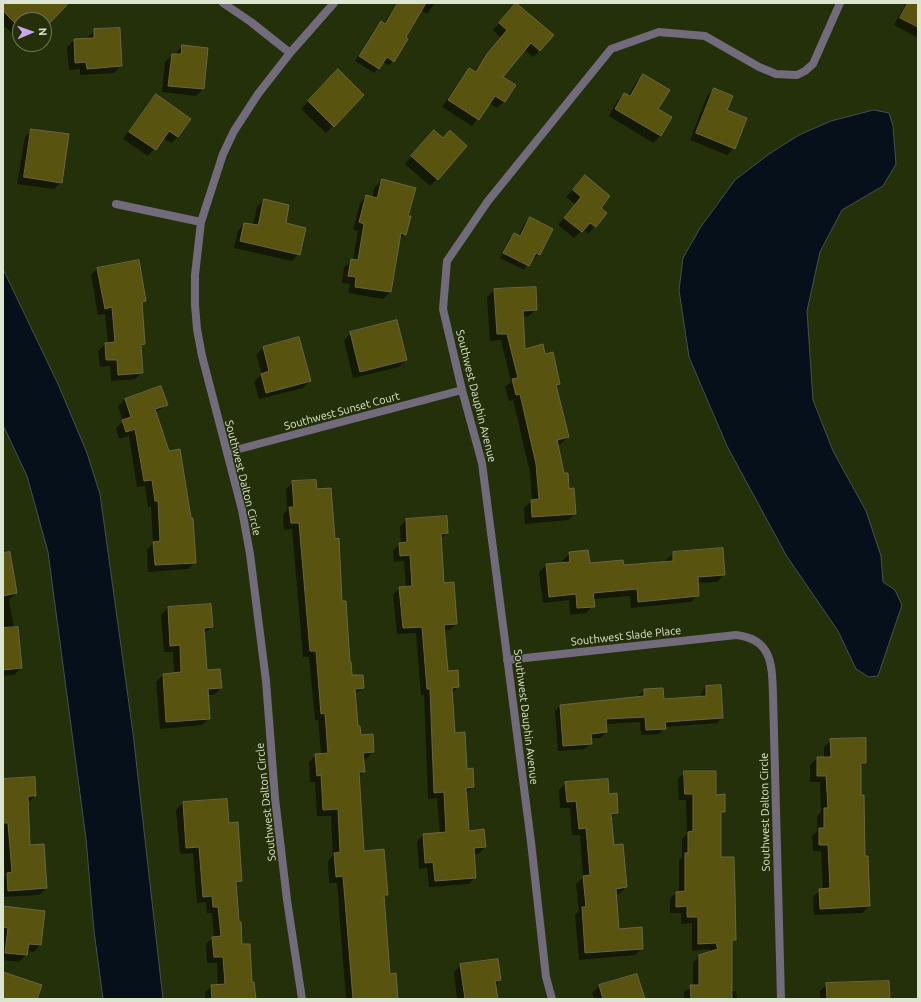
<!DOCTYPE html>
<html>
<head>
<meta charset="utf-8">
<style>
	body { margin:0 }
	#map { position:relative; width:921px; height:1002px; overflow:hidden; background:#24300a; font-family:Ubuntu,sans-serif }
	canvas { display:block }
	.frame { position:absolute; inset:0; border:4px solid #dce5cf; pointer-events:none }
	.north { position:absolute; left:12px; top:12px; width:40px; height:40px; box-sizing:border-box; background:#24300a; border:1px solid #6e7859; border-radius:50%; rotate:88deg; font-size:11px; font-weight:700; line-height:16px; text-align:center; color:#dce5cf }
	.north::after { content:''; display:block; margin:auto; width:14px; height:18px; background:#c7a6ef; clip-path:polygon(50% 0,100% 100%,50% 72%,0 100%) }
</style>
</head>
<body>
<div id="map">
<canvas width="921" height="1002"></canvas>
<div class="frame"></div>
<div class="north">N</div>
</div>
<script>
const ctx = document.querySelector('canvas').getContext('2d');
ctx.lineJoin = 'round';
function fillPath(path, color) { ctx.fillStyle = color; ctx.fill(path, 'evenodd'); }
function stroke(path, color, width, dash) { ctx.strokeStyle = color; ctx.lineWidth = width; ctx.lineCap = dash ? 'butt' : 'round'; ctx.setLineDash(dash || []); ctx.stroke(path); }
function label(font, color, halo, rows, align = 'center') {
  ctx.font = font + ' Ubuntu,sans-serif'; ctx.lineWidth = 3; ctx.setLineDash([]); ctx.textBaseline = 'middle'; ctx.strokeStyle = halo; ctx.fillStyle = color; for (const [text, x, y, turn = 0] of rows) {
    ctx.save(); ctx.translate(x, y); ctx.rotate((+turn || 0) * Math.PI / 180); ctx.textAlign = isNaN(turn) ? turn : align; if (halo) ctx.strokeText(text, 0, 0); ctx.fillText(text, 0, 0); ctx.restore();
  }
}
const water = new Path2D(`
	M874 110 889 113 893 126 896 164 883 186 842 210 820 252 807 311 813 400 833 451 866 511 881 556 883 582 895 590 902 605 878 676 869 677 856 669 838 631 786 555 727 446 689 357 679 290 683 258 700 228 735 180 769 154 799 135 831 121Z
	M3 269 58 384 87 453 100 494 133 733 163 999H103L94 931 86 839 48 552 27 476 3 425Z`);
const shadow = new Path2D(`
	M4 3H57L44 28V20H20V41L3 25Z
	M397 3H435L427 14 421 10 404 37 393 61 389 65 383 62 374 73 355 61 376 27 381 23 384 24Z
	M906 3H918V38L894 25Z
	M510 11 540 50 533 57 524 50 501 77 504 101 497 108 489 103 472 126 442 107 463 76 469 69 474 72 501 38 493 30Z
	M119 29 121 66 114 73 80 75V69L69 70 67 47 74 40H88V37L95 30Z
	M182 46 203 89 196 96 162 92 165 62 172 55H175Z
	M338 71 363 95 326 133 301 109Z
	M643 75 657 110 670 118 660 136 653 143 609 116 617 101 624 94 628 96 636 82Z
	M714 89 726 111 734 148 727 155 690 140 707 96Z
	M156 95 178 137 171 143 163 138 148 156 123 139 149 102Z
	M32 130 61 182 54 189 17 184 25 137Z
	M427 138 437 179 430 186 405 164Z
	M585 176 600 208 606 213 588 234 583 229 574 238 558 225 575 204 566 197Z
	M382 180 407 216 405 234 398 241 390 292 383 299 348 293 350 284 342 283 344 267 353 260 358 231 353 229 360 203 366 196 372 198 375 187Z
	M264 200 284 224 299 254 292 261 234 248 238 231 244 224 253 225 257 207Z
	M530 218 539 254 535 258 533 257 524 270 500 258 509 239 514 234 518 237 525 223Z
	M98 268 145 301 141 305 144 344 140 348 142 372 135 379 111 381 110 366 100 367 98 351 105 344H108L105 314 98 315 91 275Z
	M494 290 536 309 529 316 522 317 524 350 545 355 559 384 556 387 568 437 561 444 557 445 575 514 568 520 525 524 524 508 532 500 530 472 513 400 509 401 505 387 511 382 501 340 490 341 487 297Z
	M351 333 406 360 399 367 353 378 344 340Z
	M298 338 310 381 303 388 259 399 254 382 262 374 256 355 263 348Z
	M125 399 166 405 155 413 195 562 188 569 148 572 147 550 153 543 151 507H148L145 486 137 487 129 436 119 439 116 428 123 421 118 406Z
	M293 482 341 602 351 677 363 688 354 695 357 727 360 736 373 752 366 759H363L364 772 358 777 363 852 387 895 383 898 389 975 397 999H346L337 883H329L328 861 333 855 331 816H317L315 782H310L309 762 316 755 321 754 318 720H315L309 657H303L292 529 284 530 283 515 287 510 286 489Z
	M406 520 447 533 440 540 444 584 456 624 449 630 443 631 447 672 458 687 452 693 454 734 473 787 466 793 468 832 484 831 485 847 478 854H473L475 877 469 884 429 887 427 868 419 869 417 842 423 835 440 834 437 798 428 799 424 695H421L416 633 397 634 393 594 400 588 406 587 404 561 394 562 393 550 401 544 400 527Z
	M570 553 589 564 623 566 666 562V560L673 553 724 575 717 582 697 583 698 595 691 602 631 608 630 596 593 599V606L586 613 570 615 569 600 543 603 539 572 546 565 563 563V560Z
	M3 555 16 593 9 600 21 668 14 675 3 676Z
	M168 608 212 627 203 634 206 672 221 688 214 695H208L209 719 202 725 160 729 156 682 163 675 174 674 173 652H164L161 615Z
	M706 687 722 718 717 723 665 727 659 734 641 735 640 722 605 724 606 732 600 738H590L591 743 585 749 558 751 555 711 560 706 639 698V695L645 690 663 700 701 697V693Z
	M831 740 865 762 860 768V796L865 857H867L869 906 862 913 814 915 813 897 820 890H823L821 851H813L812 836 817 831V816L821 812 820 782H810V765L817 758H824V747Z
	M685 772 715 796 724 811 720 815V858L735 939 731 943V991H736L737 999H684V992L693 986V963L699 956 711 952 710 949 692 951V923L681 924V913H670V899L676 893H679V860L682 857V839L687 834 686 800H679L678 779Z
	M3 780 35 796 28 803 29 846 46 888 39 895 3 897V878L5 876 3 848Z
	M566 783 608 795 617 813 611 819 613 846 626 887 619 894H615L618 930 642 948 635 955 579 960 575 915 579 911 576 884 583 877 580 835H572L570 808H560L559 790Z
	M227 800 229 824 241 881 235 887 241 945 255 999H205V992L212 986 218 985 217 963H207L206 944 214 937 212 913H207L206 902 197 903 193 853 180 854 176 810 183 803Z
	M3 907 40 945 34 952 27 951 26 955 19 962 3 960Z
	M461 965 500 980 495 985 497 999H457L454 972Z
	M827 984 889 999H820V991Z
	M599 986 644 999H594L592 993Z`);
const building = new Path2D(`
	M3 3H69L44 29V20H20V28L3 11Z
	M398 3H426L406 37 408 39 394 62 387 57 379 69 359 56 381 21 385 24Z
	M516 3 554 35 540 51 531 43 503 77 516 85 505 102 495 96 479 120 448 100 469 68 476 72 487 54 507 30 499 23Z
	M908 3H918V27L900 18Z
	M120 28 122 66 87 69 86 62 75 63 74 39 94 38V29Z
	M182 45 208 48 204 89 168 86 172 54H181Z
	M338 69 364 95 334 127 308 101Z
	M643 74 670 90 658 109 672 117 661 136 615 109 624 93 630 96Z
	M714 88 733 96 727 110 747 118 735 149 696 133Z
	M156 94 191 119 178 137 169 131 156 150 129 132Z
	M31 129 69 134 62 183 24 177Z
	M434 130 443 138 450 130 467 146 438 180 411 156Z
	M585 175 610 196 601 208 607 213 596 227 590 223 582 232 564 218 581 197 573 190Z
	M382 179 416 188 408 216H411L406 235 401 233 391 292 355 287 356 277 348 276 351 259 358 260 364 224 359 222 366 195 377 198Z
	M264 199 289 205 286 223 306 228 300 255 240 241 244 223 258 225Z
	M530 217 553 229 540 255 536 253 529 266 503 253 514 233 520 236Z
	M139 260 146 301 142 302 145 344 141 345 143 373 118 375 117 360H106L105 343 115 342 112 307 105 309 97 268Z
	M536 287 537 310 523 311 525 349 543 344 545 354 553 352 560 384 556 385 569 437 557 440 564 473H568L569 489 574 488 576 514 532 517 531 500 539 499 536 464 520 394 516 395 512 379 518 378 507 334H497L494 289Z
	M397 320 407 360 360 372 350 332Z
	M299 337 311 381 266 393 261 374 269 371 263 347Z
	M161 386 168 405 155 409 169 451 180 449 191 518H193L196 563 155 565 153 542 160 541 158 501H155L152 480 144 481 135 429 126 432 122 420 131 417 125 399Z
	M316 480 317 489 331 488 335 539 339 538 342 601H346L350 662H351L352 675H363L364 688 355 689 358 726H360L361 735 373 734 374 752 363 753 365 772H359L364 851 384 849 388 895H384L390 974 396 973 398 999H353L343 876 336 877 334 853 340 852 338 809 323 810 321 775 317 776 315 754 328 753 325 713 321 714 316 651H310L299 523H291L289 507H294L292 481Z
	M447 516 448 533 441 534 444 583 454 582 457 624 444 625 448 671 458 670 459 687 452 688 455 733 465 732 467 769 473 768 474 787 466 788 469 831 484 829 486 847 474 848 476 878 435 881 433 862 425 863 423 834 446 832 444 792 434 793 430 689H427L422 627 403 628 399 587 412 586 410 555 400 556 399 543 407 542 406 519Z
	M723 548 725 575 698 577 699 596 638 602 637 589 593 593 595 607 577 608 576 594 549 597 546 564 570 562 569 552 588 550 590 563 623 560 624 565 673 561V552Z
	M10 552 17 593 3 596V553Z
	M211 604 213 627 204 628 207 670 220 669 222 688 208 689 210 719 166 722 163 674 181 672 180 645 170 646 168 607Z
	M18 627 22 668 3 670V628Z
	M721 685 723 718 665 722 666 729 646 730 645 717 606 719 607 732 591 734 592 744 563 746 560 705 644 696V689L663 688 664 699 706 696V686Z
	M866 738V763H861V795H864L865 856H868L870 906 820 909 819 889 830 888 828 845H819V828H824V808H828L826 776H817V757H831L830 739Z
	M684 771H716V795L725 794V812H721V857H734L735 891 736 940H732V999H691L690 985H699V955L718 949 716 943 698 944V917H687V906L676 907V892L685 891V853H688V832L693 831V794H685Z
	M35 777 36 796H28L30 845 44 844 47 888 8 891 7 873 12 872 8 823H3V779Z
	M608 779 609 794 617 793 618 813 611 814 614 845 623 844 627 887 616 889 619 929 642 927 643 949 585 953 582 907H586L583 876 590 875 586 828 579 829 576 801 567 802 565 782Z
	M227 799 229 823 238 822 242 881 236 882 239 922H241L242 944H250L252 982H254L256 999H212L211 985 225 984 223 957H214L212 937 221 936 218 907H213L212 896 203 897 199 847 186 848 183 802Z
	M3 906 45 911 41 945 29 944 27 955 5 953 8 928 3 927Z
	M498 959 501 980 495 981 498 999H465L460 964Z
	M3 972 42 985 37 999H3Z
	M637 974 645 999H603L599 985Z
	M889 981 890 999H827L826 983Z`);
const street = new Path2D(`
	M223 3 251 22 290 53
	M116 204 201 222
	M228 452 462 390
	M507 660 736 635C773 639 772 666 773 696L781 999
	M302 999 287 900 275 798 266 681 250 554 242 510 202 356 197 329 195 305V275L201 222 223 154 234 131 258 94 290 53 334 3
	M552 999 546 977 531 842 482 463 462 390 443 309 447 261 488 201 611 49 659 32 705 36 759 67 776 74 797 75 805 71 813 64 840 3`);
const streetNames = [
	["Southwest Dauphin Avenue",476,396,76],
	["Southwest Sunset Court",342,411,-15],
	["Southwest Dalton Circle",243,478,76],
	["Southwest Slade Place",626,636,-6],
	["Southwest Dauphin Avenue",526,717,83],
	["Southwest Dalton Circle",266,802,-96],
	["Southwest Dalton Circle",765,812,-91]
];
fillPath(water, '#05101b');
stroke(water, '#465051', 1);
fillPath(shadow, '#0007');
fillPath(building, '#58530e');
stroke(building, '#6a673e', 1);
stroke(street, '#726b7b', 8);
label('11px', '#dce5cf', '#24300a', streetNames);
</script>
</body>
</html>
